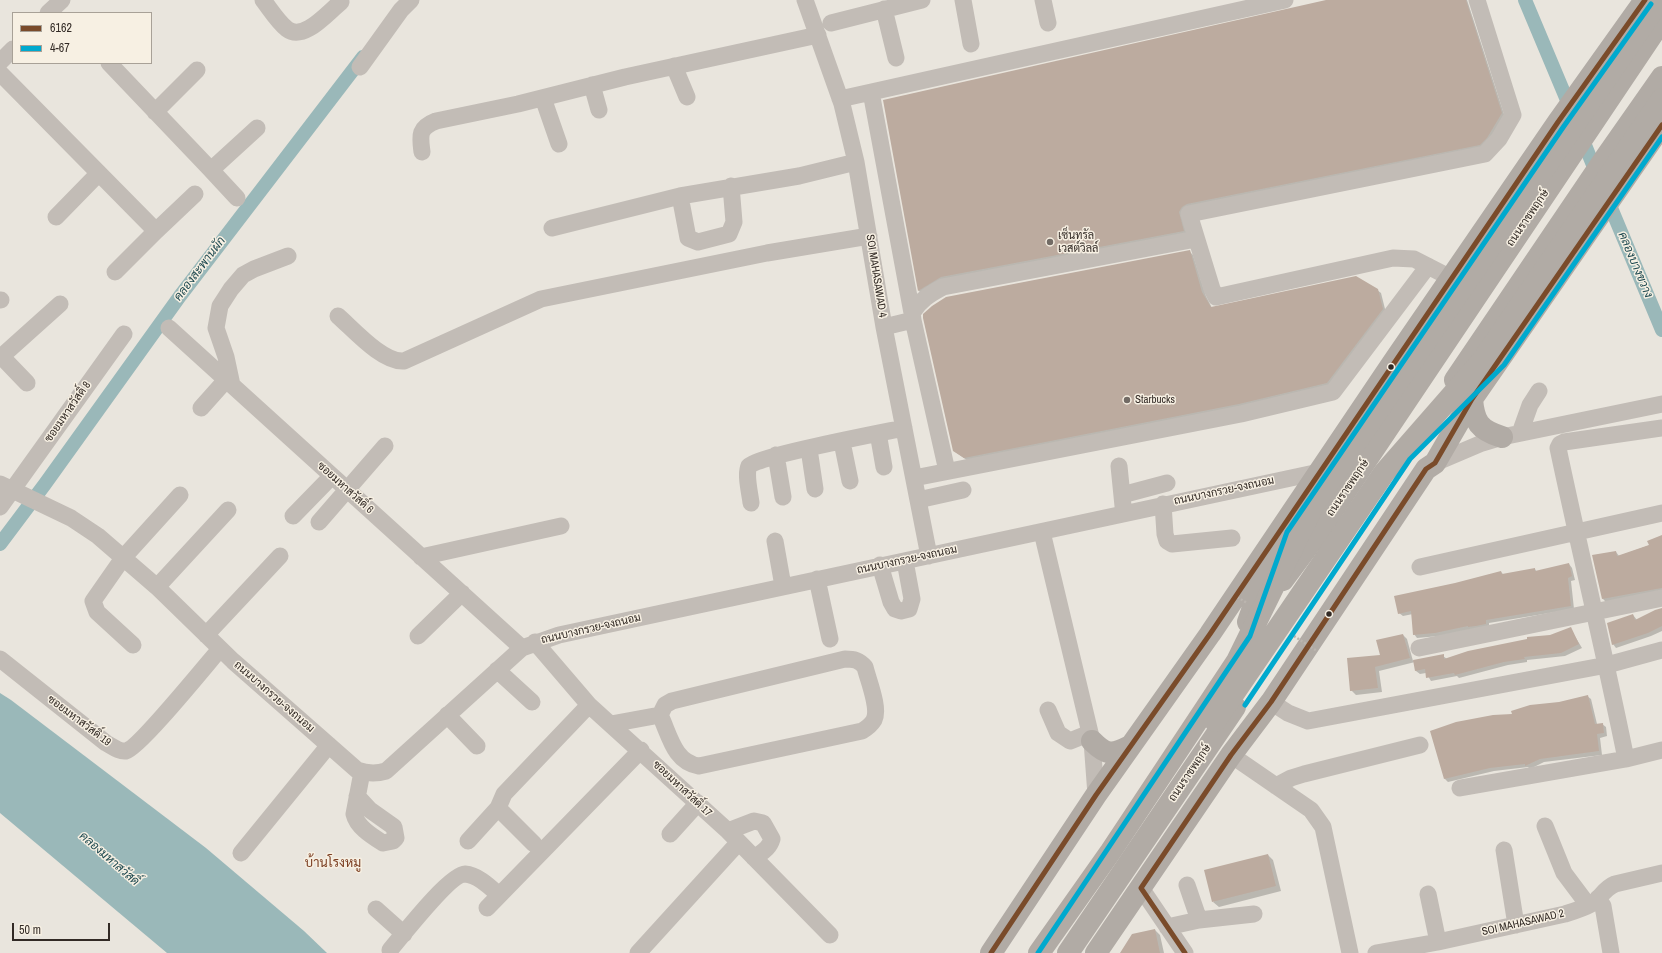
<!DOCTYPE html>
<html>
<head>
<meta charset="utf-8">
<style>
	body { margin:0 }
	#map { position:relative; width:1662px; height:953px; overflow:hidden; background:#e9e5dd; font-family:"Archivo Narrow",sans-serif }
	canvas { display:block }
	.legend { position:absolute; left:12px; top:12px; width:140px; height:52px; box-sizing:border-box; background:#f7f0e3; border:1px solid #a8a197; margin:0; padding:5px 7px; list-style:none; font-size:12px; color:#322a25 }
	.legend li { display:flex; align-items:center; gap:8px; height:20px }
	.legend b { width:20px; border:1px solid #a8a197 }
	.scale { position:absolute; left:12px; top:923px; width:98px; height:18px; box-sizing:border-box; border:2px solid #322a25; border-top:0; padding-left:5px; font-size:12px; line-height:14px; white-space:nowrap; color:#322a25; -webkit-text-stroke:3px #f7f0e3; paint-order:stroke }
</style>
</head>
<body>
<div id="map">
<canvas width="1662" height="953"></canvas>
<ul class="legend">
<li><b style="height:5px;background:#7a4b2a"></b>6162</li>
<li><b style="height:5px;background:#00a9ce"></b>4-67</li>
</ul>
<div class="scale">50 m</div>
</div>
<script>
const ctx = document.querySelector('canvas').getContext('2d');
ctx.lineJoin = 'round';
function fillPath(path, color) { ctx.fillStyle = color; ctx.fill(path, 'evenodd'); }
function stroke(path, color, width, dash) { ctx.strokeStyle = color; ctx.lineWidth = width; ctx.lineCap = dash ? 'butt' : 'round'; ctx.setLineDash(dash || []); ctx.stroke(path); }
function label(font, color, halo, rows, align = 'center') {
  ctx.font = font + ' "Archivo Narrow",Sarabun,sans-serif'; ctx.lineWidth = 3; ctx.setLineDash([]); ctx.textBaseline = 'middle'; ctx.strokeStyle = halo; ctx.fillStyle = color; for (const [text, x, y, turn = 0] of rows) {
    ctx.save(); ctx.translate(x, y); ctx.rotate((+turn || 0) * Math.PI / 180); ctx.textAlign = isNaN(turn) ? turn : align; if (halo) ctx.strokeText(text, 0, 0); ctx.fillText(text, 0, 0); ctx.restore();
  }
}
const water = new Path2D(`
	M0 693 11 700 206 848 304 931 327 953H167L0 813Z`);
const shadow = new Path2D(`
	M1333 0H1467L1505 117 1483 148 1191 207 1187 234 922 294 919 291 884 101Z
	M1189 251 1193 255 1206 296 1212 308 1377 290 1381 293 1386 313 1331 386 1243 407 968 461 954 451Z
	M1662 536V593L1606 602 1603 599 1616 552 1619 556 1650 545Z
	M1569 564 1572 568 1575 580 1571 581 1574 609 1489 623V627L1439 636 1417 638 1414 634 1413 614 1403 616 1399 613 1455 584 1501 572 1504 575 1535 569 1537 572Z
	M1662 609V631L1651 636 1616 648 1613 644 1633 615 1637 620Z
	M1570 628 1582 648 1565 656 1527 660V662L1508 665 1459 678 1457 676 1431 681 1426 673 1420 674 1416 671 1415 662 1379 671 1382 692 1356 695 1351 690 1381 656 1403 635 1407 639 1413 661 1443 656 1447 659 1551 636Z
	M1587 696 1591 699 1597 724H1602L1606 727 1607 736 1600 738 1602 755 1544 762 1530 769 1528 767 1494 771 1448 782 1445 779 1431 731 1513 714Z
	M1268 855 1273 860 1281 891 1219 907 1213 902Z
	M1155 930 1160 935 1164 953H1121Z`);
const canal = new Path2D(`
	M1525 0 1572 112
	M1580 133 1598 177
	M1606 196 1662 330
	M0 544 45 484 180 296 363 57`);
const building = new Path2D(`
	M1326 0H1466L1502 113 1487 138 1480 145 1187 204 1182 207 1179 212 1184 231 941 277 918 291 883 100Z
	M1190 250 1202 292 1211 307 1356 276 1378 289 1383 309 1327 383 1239 404 964 458 953 451 923 318V314L932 306 946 297Z
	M1662 535V588L1602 599 1592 555 1616 551 1617 556 1649 545 1647 541Z
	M1569 563 1572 576 1568 578 1571 606 1486 620V624L1476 626 1468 627V626L1435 633 1413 635 1411 611 1398 614 1394 596 1455 583 1501 571 1502 574 1535 568V571Z
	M1662 608V626L1648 633 1612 645 1607 623 1633 614 1635 620 1655 610Z
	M1571 627 1579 644 1561 653 1524 657 1525 659 1504 662 1455 675 1454 673 1426 678 1425 669 1415 671 1413 660 1444 654V659L1468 651 1527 639V637L1550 635Z
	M1403 634 1410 658 1375 667 1378 688 1350 691 1347 658 1380 655 1376 640Z
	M1588 695 1595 724 1603 723 1604 733 1597 734 1599 751 1540 759 1525 766V764L1490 768 1444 779 1430 731 1456 722 1493 715 1512 714 1511 711 1530 705 1559 702Z
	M1268 854 1276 886 1212 902 1204 870Z
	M1155 929 1160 953H1120L1132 934Z`);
const minor = new Path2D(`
	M263 0C270 9 278 22 287 29 304 42 328 12 341 2
	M805 0 842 104 856 162 884 327 929 556
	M963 0 971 44
	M1043 0 1048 23
	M884 9 896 58
	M48 13 62 0
	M831 23 922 0
	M0 62 13 49
	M109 63 211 170 257 128
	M674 66 687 97
	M360 67 401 10 411 0
	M0 73 156 231 115 272
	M592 85 599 110
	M871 92 912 313
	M543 98 559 144
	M840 99 1285 0
	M155 112 197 70
	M422 152C420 136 418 128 436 121L518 104 625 77 818 35
	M211 170 237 198
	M680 196 688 238 698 242 729 234 734 222 731 186
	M56 217 99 173
	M552 228 680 196 799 176 856 162
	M156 231 195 194
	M1451 278 1414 259 1393 258 1216 297 1212 289 1189 214 1485 154 1499 139 1513 115 1477 0
	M0 300H1
	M338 316C354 330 383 363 404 361L541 299 767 253 869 236
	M913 320 947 471
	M884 327 913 320 912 313C920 300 930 294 943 287L1196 239
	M169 328 522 648
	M0 355 27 383
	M2 356 60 304
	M232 385 226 357 216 328 220 306 231 289 243 275 254 269 288 256
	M201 408 226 380
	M878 433 884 467
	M1520 433 1530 405 1539 391
	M842 442 850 481
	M809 449 815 489
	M776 455 783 497
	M1435 463 1482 443 1502 437 1662 404
	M1119 466 1123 506
	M914 478 1241 414 1333 392 1428 266
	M0 484 71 518 98 536 157 587 233 661 357 770C368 774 376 774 386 771L522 648 559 635 1319 472
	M1122 495 1167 483
	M918 500 963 490
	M751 503C750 493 745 475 749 466 754 457 885 432 904 428
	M1163 504 1165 534 1167 541 1172 544 1232 538
	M0 507 124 334
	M293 516 332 476
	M319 522 385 446
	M1042 532 1092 741 1096 795
	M775 541 783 586
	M421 557 561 526
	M880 565 891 602 895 609 901 611 909 609 912 599 905 561
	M1420 567 1662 513
	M817 579 830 639
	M157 587 228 510
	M206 635 280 556
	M418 636 462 593
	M535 642 589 705 728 831 830 935
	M133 645 97 612 93 601 123 558 180 495
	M1419 648 1662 598
	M0 659 106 743C112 746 119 752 126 751 139 748 207 664 220 649
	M497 670 532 702
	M1271 702 1288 713 1308 721 1607 665 1662 650
	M1048 710 1058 733 1070 741 1090 733
	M447 715 477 746
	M611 724 660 715C670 736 674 762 699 766L862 731C867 728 871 725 874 720 880 708 868 680 865 667 859 660 854 659 845 659L672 701 665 705 660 715
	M1231 755 1311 810 1323 827 1350 953
	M1626 759C1605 655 1580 552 1558 448L1560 444 1564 442 1662 428
	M1276 786 1291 778 1304 774 1420 745
	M1460 788 1626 759 1662 750
	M357 796 370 810 394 827 396 838 393 841 383 843C372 836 357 827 354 814L362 772
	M1545 826 1564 873 1588 905
	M728 831 754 821 763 823 772 839C769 849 762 852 754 858
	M670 834 698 803
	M468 841 498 808
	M534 844 498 808 504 794 589 705
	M1504 850 1516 925
	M241 853 329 745
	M1187 885 1199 920
	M1141 888 1185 953
	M1428 894 1438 942
	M1598 898 1603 906 1611 953
	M487 908 641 750
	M376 909 404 934
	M1167 927 1199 920 1254 914
	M390 950C402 936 450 874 465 874 478 875 490 887 499 895
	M638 953 739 842
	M1376 953 1438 942 1565 914C1575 911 1584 908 1593 903 1601 897 1605 888 1615 884L1662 873`);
const major = new Path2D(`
	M1455 380 1606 157 1662 77
	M1472 399C1474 422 1479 430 1502 437
	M1283 580 1312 541 1361 468 1662 20
	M1248 622 1270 560
	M1092 741C1107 756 1112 755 1130 746
	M991 953 1096 795 1210 634 1392 364 1558 122 1645 0
	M1068 953 1235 707
	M1096 953 1231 755 1271 702 1426 469 1435 463 1472 399 1662 125`);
const pathBridge = new Path2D(`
	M1234 595 1247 603
	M1294 636 1317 651`);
const majorBridge = new Path2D(`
	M1215 721 1384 473 1482 361 1662 99
	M1039 953 1111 851 1237 661 1315 502 1660 0`);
const bus1 = new Path2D(`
	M991 953 1096 795 1210 634 1558 122 1645 0
	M1185 953 1141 888 1231 755 1271 702 1426 469 1435 463 1472 399 1662 125`);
const bus2 = new Path2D(`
	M1245 705 1410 459 1504 365 1662 137
	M1038 953 1250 636 1287 532 1564 126 1651 4`);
const markers = [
	[1050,242,4,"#726b65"],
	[1391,367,3.5,"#322a25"],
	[1127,400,4,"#726b65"],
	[1329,614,3.5,"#322a25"]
];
const streetNames = [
	["ถนนราชพฤกษ์",1528,218,-56],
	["SOI MAHASAWAD 4",876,276,81],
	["ซอยมหาสวัสดิ์ 8",68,412,-55],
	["ซอยมหาสวัสดิ์ 6",345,488,42],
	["ถนนราชพฤกษ์",1348,488,-56],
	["ถนนบางกรวย-จงถนอม",1224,491,-12],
	["ถนนบางกรวย-จงถนอม",907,560,-12],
	["ถนนบางกรวย-จงถนอม",591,629,-13],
	["ถนนบางกรวย-จงถนอม",274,697,41],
	["ซอยมหาสวัสดิ์ 19",79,721,37],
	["ถนนราชพฤกษ์",1190,773,-56],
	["ซอยมหาสวัสดิ์ 17",682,789,43],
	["SOI MAHASAWAD 2",1523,923,-13]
];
const poiNames = [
	["เซ็นทรัล",1058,236],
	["เวสต์วิลล์",1058,249],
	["Starbucks",1135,400]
];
const waterNames = [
	["คลองบางขวาง",1635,265,67],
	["คลองสะพานผัก",200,269,-53],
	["คลองมหาสวัสดิ์",109,859,41]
];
const quarterNames = [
	["บ้านโรงหมู",333,864]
];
fillPath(water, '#9ab8b9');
fillPath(shadow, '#0003');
stroke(canal, '#9ab8b9', 14);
fillPath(building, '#bcab9f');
stroke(minor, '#c2bcb6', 17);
stroke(major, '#b1aba5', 22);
stroke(pathBridge, '#bbb5af', 2.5, [2, 2]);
stroke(majorBridge, '#b1aba5', 22);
stroke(bus1, '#7a4b2a', 5);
stroke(bus2, '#00a9ce', 5);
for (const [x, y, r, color] of markers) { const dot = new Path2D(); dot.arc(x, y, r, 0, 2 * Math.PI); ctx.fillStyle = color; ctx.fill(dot); stroke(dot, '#f7f0e3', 1.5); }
label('11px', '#322a25', '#f7f0e3', streetNames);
label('11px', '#322a25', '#f7f0e3', poiNames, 'left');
label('italic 12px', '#1e4950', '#f7f0e3', waterNames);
label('13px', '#7c4024', '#f7f0e3', quarterNames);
</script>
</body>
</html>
